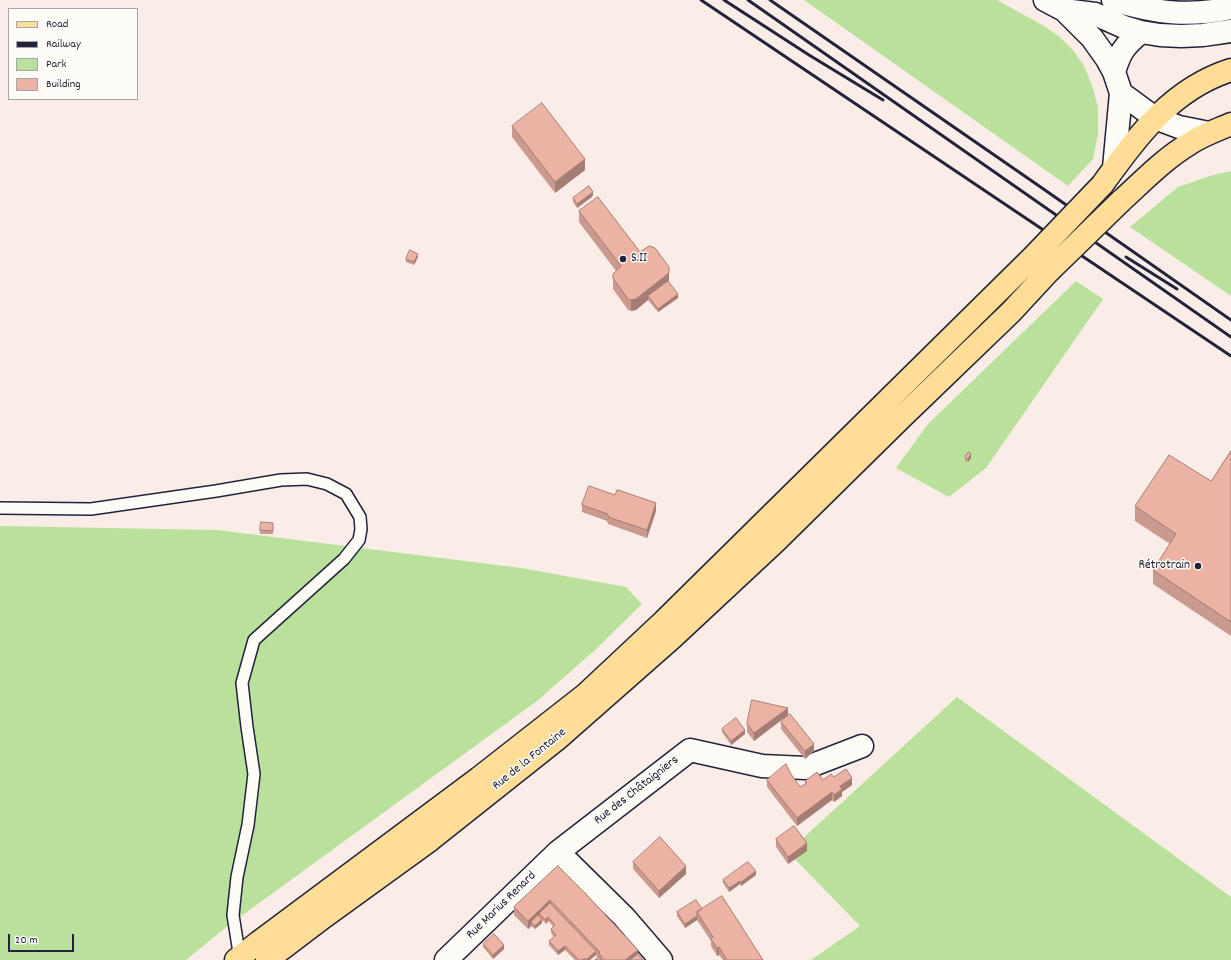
<!DOCTYPE html>
<html>
<head>
<meta charset="utf-8">
<style>
	body { margin:0 }
	#map { position:relative; width:1231px; height:960px; overflow:hidden; background:#faede7; font-family:Dekko,sans-serif }
	canvas { display:block }
	.legend { position:absolute; left:8px; top:8px; width:130px; height:92px; box-sizing:border-box; background:#fdfcf7; border:1px solid #a5a5ac; margin:0; padding:5px 7px; list-style:none; font-size:12px; color:#22223b }
	.legend li { display:flex; align-items:center; gap:8px; height:20px }
	.legend b { width:20px; border:1px solid #a5a5ac }
	.scale { position:absolute; left:8px; top:934px; width:66px; height:18px; box-sizing:border-box; border:2px solid #22223b; border-top:0; padding-left:5px; font-size:12px; line-height:14px; white-space:nowrap; color:#22223b; -webkit-text-stroke:3px #fdfcf7; paint-order:stroke }
</style>
</head>
<body>
<div id="map">
<canvas width="1231" height="960"></canvas>
<ul class="legend">
<li><b style="height:5px;background:#fedd96"></b>Road</li>
<li><b style="height:5px;background:#22223b"></b>Railway</li>
<li><b style="height:11px;background:#bae19c"></b>Park</li>
<li><b style="height:11px;background:#ecb3a5"></b>Building</li>
</ul>
<div class="scale">20 m</div>
</div>
<script>
const ctx = document.querySelector('canvas').getContext('2d');
ctx.lineJoin = 'round';
function fillPath(path, color) { ctx.fillStyle = color; ctx.fill(path, 'evenodd'); }
function stroke(path, color, width, dash) { ctx.strokeStyle = color; ctx.lineWidth = width; ctx.lineCap = dash ? 'butt' : 'round'; ctx.setLineDash(dash || []); ctx.stroke(path); }
function label(font, color, halo, rows, align = 'center') {
  ctx.font = font + ' Dekko,sans-serif'; ctx.lineWidth = 3; ctx.setLineDash([]); ctx.textBaseline = 'middle'; ctx.strokeStyle = halo; ctx.fillStyle = color; for (const [text, x, y, turn = 0] of rows) {
    ctx.save(); ctx.translate(x, y); ctx.rotate((+turn || 0) * Math.PI / 180); ctx.textAlign = isNaN(turn) ? turn : align; if (halo) ctx.strokeText(text, 0, 0); ctx.fillText(text, 0, 0); ctx.restore();
  }
}
const green = new Path2D(`
	M804 0H997L1044 26 1060 37 1073 50 1083 64 1092 85 1098 107V134L1093 159 1068 186Z
	M1231 171V296L1130 227 1178 187 1213 175Z
	M1076 281 1103 299 986 468 949 497 896 468 928 424Z
	M0 526 217 530 521 568 626 587 642 604 595 650 537 701 229 925 186 960H0Z
	M957 697 1231 897V960H811L860 926 788 852Z`);
const service = new Path2D(`
	M0 508 91 509 216 491 281 480 307 479 327 484 346 494 360 517 361 529 359 540 344 559 254 640 242 683 247 727 254 774 248 825 237 877 233 915 240 959`);
const minor = new Path2D(`
	M558 852 624 917 661 960
	M446 960 558 852 690 750 762 766 805 768 862 746`);
const tertiary = new Path2D(`
	M1045 0 1064 10 1092 38 1107 59 1114 72 1121 93 1114 168
	M1113 0C1155 13 1188 17 1231 8
	M1064 10 1095 14 1124 27 1141 32 1160 35 1181 36 1203 35 1231 31
	M1114 72C1120 52 1124 46 1141 32
	M1121 93 1155 118 1179 127 1209 133`);
const primary = new Path2D(`
	M1102 185C1137 137 1171 89 1231 70
	M1121 201C1143 181 1164 159 1189 144 1202 135 1217 130 1231 124
	M236 960 259 942 479 778 585 695 664 621 1033 257
	M267 960 325 916 430 840 556 740 673 637 776 541 903 416 1011 312 1049 271`);
const rail = new Path2D(`
	M701 0 1231 356
	M724 0 809 55 883 100
	M748 0 1231 337
	M770 0 1042 188 1231 320
	M1126 257 1177 289`);
const primaryBridge = new Path2D(`
	M1033 257 1102 185
	M1049 271 1121 201`);
const wall = new Path2D(`
	M512 126 585 170 555 193 512 137Z
	M593 195 577 208 573 202V198Z
	M579 211 640 252 669 278V283L678 298 658 312 648 300 636 310 631 311 628 310 613 289V274L616 271 579 222Z
	M418 257 414 265 406 262V259Z
	M1231 451V636L1153 584V570L1170 544 1135 521V506L1211 481Z
	M965 457 971 458 968 462 965 461Z
	M582 505 656 511 647 538 608 524V523L607 522V521L582 512Z
	M273 523V534H260V530Z
	M788 715 754 741 747 732V724Z
	M781 722 814 751 805 759 781 729Z
	M722 729 745 734 731 745 722 732Z
	M791 774 800 787 805 784V781L823 780 834 777 852 785 842 792V796L834 802 832 800 797 826 767 787V780Z
	M776 839 807 851 788 864 776 847Z
	M633 862 686 874 659 898 633 869Z
	M558 866 638 954 643 960H595L598 958 596 955 590 960H575L565 950 558 955 549 945V941L554 937 551 933V929L553 926 548 921 546 924 542 920V923L535 929 531 926 528 929 514 915V907Z
	M756 875 741 886 740 884 729 892 723 883V880Z
	M702 909 763 960H723L719 955 717 956 711 946V941L697 920 685 928 677 916V912Z
	M483 944 504 949 493 959 483 947Z`);
const shadedWall = new Path2D(`
	M585 159V170L555 193V182Z
	M593 192V195L592 197 577 208V204Z
	M418 254V257L414 265V262Z
	M669 267V284L648 296V300L636 310 631 311V300Z
	M678 294V298L658 312V309Z
	M971 454V458L968 462V459Z
	M656 503V511L647 538V530Z
	M788 708V715L754 741V733Z
	M745 730V734L731 745V741Z
	M814 744V751L805 759V751Z
	M852 778V785L842 792V796L834 802V795L840 786Z
	M832 792V800L797 826V818Z
	M807 843V851L788 864V857Z
	M686 866V874L659 898V891Z
	M756 871V875L741 886V882Z
	M740 881V884L729 892V888Z
	M550 900V907L539 914V918L531 922V926L528 929V921Z
	M697 916V920L685 928V924Z
	M548 917V921L546 924V920Z
	M542 919V923L535 929V926Z
	M504 945V949L493 959V955Z
	M565 946V950L558 955V951Z
	M719 947V955L717 956V948Z
	M638 950V958L635 960H625Z
	M596 951V955L590 960H586Z`);
const building = new Path2D(`
	M542 103 585 159 555 182 512 126Z
	M589 186 593 192 577 204 573 198Z
	M598 197 640 252 649 246 655 248 669 267V273L636 299 631 300 628 299 613 278V274L621 266 579 211Z
	M410 250 418 254 414 262 406 259Z
	M668 281 678 294 658 309 648 296Z
	M1231 451V622L1153 570 1176 534 1135 506 1169 455 1211 481Z
	M969 452 971 454 968 459 965 457Z
	M589 486 615 495 617 490H618L656 503 647 530 608 517 609 516 607 515 608 514 582 505Z
	M261 522 273 523V531L260 530Z
	M752 700 788 708 754 733 747 724Z
	M790 714 814 744 805 751 781 722Z
	M736 718 745 730 731 741 722 729Z
	M786 764 791 774 800 787 807 783 805 781 817 772 823 780 831 774 834 777 846 769 852 778 840 786 842 789 834 795 832 792 797 818 767 780Z
	M794 826 807 843 788 857 776 839Z
	M660 837 686 866 659 891 633 862Z
	M748 862 756 871 741 882 740 881 729 888 723 880Z
	M558 866 585 893 638 950 625 960H604L599 953 600 952 550 900 528 921 514 907Z
	M722 896 763 960H727L719 947 717 948 711 939 713 937 697 912Z
	M696 900 702 909 697 912V916L685 924 677 912Z
	M550 903 596 951 586 960 585 958 582 960H579L565 946 558 951 549 941 556 935 551 929 555 925 548 917 546 920 539 914Z
	M538 915 542 919 535 926 531 922Z
	M494 934 504 945 493 955 483 944Z
	M638 954 643 960H630Z
	M599 957 601 960H595Z`);
const markers = [
	[623,259,4,"#22223b"],
	[1198,566,4,"#22223b"]
];
const poiNames = [
	["S.II",631,259],
	["Rétrotrain",1190,566,"right"]
];
const streetNames = [
	["Rue de la Fontaine",530,760,-39],
	["Rue des Châtaigniers",637,791,-38],
	["Rue Marius Renard",502,906,-44]
];
fillPath(green, '#bae19c');
stroke(service, '#22223b', 14);
stroke(minor, '#22223b', 25);
stroke(tertiary, '#22223b', 25);
stroke(primary, '#22223b', 25);
stroke(service, '#fdfcf7', 11);
stroke(minor, '#fdfcf7', 22);
stroke(tertiary, '#fdfcf7', 22);
stroke(primary, '#fedd96', 22);
stroke(rail, '#22223b', 3);
stroke(primaryBridge, '#22223b', 25, []);
stroke(primaryBridge, '#fedd96', 22);
fillPath(wall, '#cb9a8e');
fillPath(shadedWall, '#a57d74');
fillPath(building, '#ecb3a5');
stroke(building, '#a57d74', 1);
for (const [x, y, r, color] of markers) { const dot = new Path2D(); dot.arc(x, y, r, 0, 2 * Math.PI); ctx.fillStyle = color; ctx.fill(dot); stroke(dot, '#fdfcf7', 1.5); }
label('13px', '#22223b', '#fdfcf7', poiNames, 'left');
label('13px', '#22223b', '#fdfcf7', streetNames);
</script>
</body>
</html>
